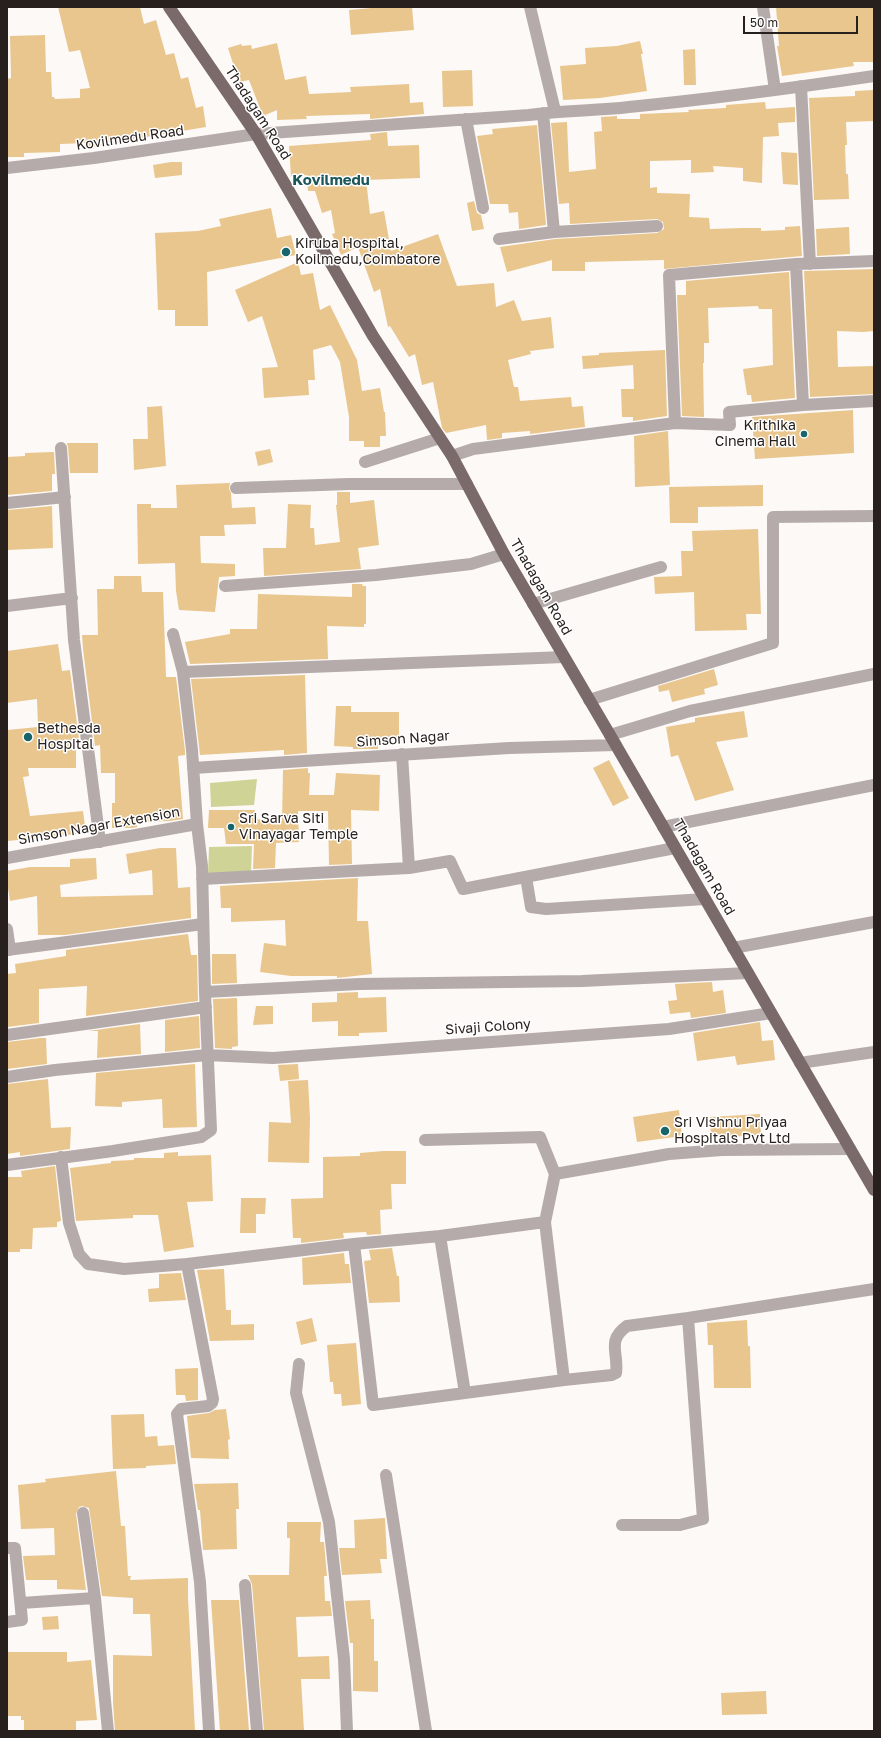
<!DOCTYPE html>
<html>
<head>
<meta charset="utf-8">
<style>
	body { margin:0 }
	#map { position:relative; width:881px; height:1738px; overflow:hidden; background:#fdf9f7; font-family:"Golos Text",sans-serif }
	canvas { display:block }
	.frame { position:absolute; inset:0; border:8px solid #27201d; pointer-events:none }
	.scale { position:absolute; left:743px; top:16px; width:115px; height:18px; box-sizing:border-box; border:2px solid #27201d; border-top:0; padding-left:5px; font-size:12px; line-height:14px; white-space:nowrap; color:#27201d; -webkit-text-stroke:3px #fff; paint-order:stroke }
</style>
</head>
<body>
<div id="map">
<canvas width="881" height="1738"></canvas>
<div class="frame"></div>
<div class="scale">50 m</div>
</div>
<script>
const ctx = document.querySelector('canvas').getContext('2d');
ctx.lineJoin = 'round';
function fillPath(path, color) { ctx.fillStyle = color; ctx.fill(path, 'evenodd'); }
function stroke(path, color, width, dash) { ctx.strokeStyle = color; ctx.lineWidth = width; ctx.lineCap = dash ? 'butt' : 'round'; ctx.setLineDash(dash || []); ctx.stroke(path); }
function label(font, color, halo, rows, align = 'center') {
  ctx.font = font + ' "Golos Text",sans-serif'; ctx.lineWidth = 3; ctx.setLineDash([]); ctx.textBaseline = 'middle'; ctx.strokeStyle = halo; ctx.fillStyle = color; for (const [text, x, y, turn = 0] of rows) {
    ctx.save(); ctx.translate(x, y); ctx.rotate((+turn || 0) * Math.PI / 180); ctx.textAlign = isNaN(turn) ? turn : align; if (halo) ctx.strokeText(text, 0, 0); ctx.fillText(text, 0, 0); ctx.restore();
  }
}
const green = new Path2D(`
	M257 779 254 805 211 807 210 783Z
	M252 846 251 873 208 875 209 847Z`);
const building = new Path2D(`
	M58 7H140L144 24 156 20 166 55 174 53 181 79 188 77 196 108 203 106 206 127 116 142V144L87 148V143L60 144V152L24 153V157H7V79L11 78 10 36 45 35 46 72H51L52 97H54L55 99 80 98V89L90 88 80 50 69 52Z
	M384 7H412L414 30 351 35 349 10Z
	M776 7H874V62H853L854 66 782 76 777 46H779Z
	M640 41 643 54H641L647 91 600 98 563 100 560 66 586 64 585 48 617 46Z
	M277 43 285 80 306 76 309 94 351 92 350 87 409 84 410 103 423 102 424 114 370 119V114L306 116 307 119 277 120V110L263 116 249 80 239 82 228 48 241 44 242 46 251 45 252 49Z
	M695 49 696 85H684L683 50Z
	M472 70 473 106 443 107 442 71Z
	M874 90V121L846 122 847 145H845L846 174H848L849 199 814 200 809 98 855 96V91Z
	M765 102 766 109 795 107V122L778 123 779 136 763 137 762 183 743 181V168L713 166 714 172 691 173V160L650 161V188L657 187V193L690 194 689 217 709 218 710 229 743 228H761V231L785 230V227L800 226 802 256 664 269V260L585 262V271H552V260L507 272 500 247 555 239 657 233 664 229 663 222 657 219 570 224 569 203 559 204 551 123 567 122 569 172 596 169 594 132 602 131 601 117 617 116V119H640V114L689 112 688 110 726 108V105Z
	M537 125 546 225 519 229 518 212 509 213 508 204H490L477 136 493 134 492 129Z
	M387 132 388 146 419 145 420 178 366 180 370 214 384 211 391 251 438 234 457 286 494 283 496 307 514 300 522 321 551 317 554 348 530 351 531 354 508 360 514 387H518L520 401 571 397 572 407 583 406 585 427 530 434V431L502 433V438L487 440 486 425 446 433 442 428 433 382 422 385 415 354 409 357 390 326 388 327 380 289 374 292 358 247 341 255 332 234 335 233 331 210 322 213 315 191H308L306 175 291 176 289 146 371 140 370 134Z
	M781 152 797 153 798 185 783 184Z
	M171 162H182V175L155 178 153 165Z
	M474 201 477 213 481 215 484 229 472 231 467 203Z
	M271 208 277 238 291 235 296 255 207 272 208 326H175V310H158L155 233 198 231 221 226 219 219Z
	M849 227 850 254 817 256 816 229Z
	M298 262 301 275 313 273 320 310 330 305 357 360 362 391 380 388 384 412H385L386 436H380V447H364V441H349V417L340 362 331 345 313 350 315 380H308L309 395 264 398 262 368 278 367 262 316 248 322 235 290Z
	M874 269V331L863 332 837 331 838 367 874 366V394L810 397 804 271Z
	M789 272 795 398 752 402 751 395H747L743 369 773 365 772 309H759L758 306 708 308 709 343H704V363H703L704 417 682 416 677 295H686V281Z
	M665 350 667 416 633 421V417H622L621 389H634L633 365 583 369 582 356 599 355V353Z
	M162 406 166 466 134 470 133 439H148L147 407Z
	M853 410 854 453 755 459 752 417Z
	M668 431 670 485 635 487 634 436Z
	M67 443H98V473H70L68 447Z
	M270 449 273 462 258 466 255 452Z
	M54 452 55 474H52V491L7 495V480H8L7 457 25 456V453Z
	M230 483 229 489 231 493 232 508 255 507 256 524 224 525 225 536H200L201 563 235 564V576L219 577 215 612 179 610 176 591 175 563 138 564 137 504H151V508H177L176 485Z
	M763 485V506L698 507V523H670L669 487Z
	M337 492H350V503L374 500 379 545 358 548 361 569 264 576 263 548H286L288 504 311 505 310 528H314L315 545 340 542 336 505H337Z
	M52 506 53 548 7 550V510Z
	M758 529 761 614H746L747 630 695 631 694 592 655 594 654 577 682 576 681 551H693L692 531Z
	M114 576H141L142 592H163L166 677H176L185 751V755L178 756 183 819 170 821 137 822V827L133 828H112V803H115V773H101L100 745 95 746 83 649 82 635H98L97 589H114Z
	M352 584H362L363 586H366V624H364V627L327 626 328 659 190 664 185 642 230 634V629H257L258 594 352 597Z
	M58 644 62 671 70 670 80 747H76V768H28L29 776 23 777 30 816 83 811 86 833 8 841 7 730 38 727 37 699 7 703V651Z
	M714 669 718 685 704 689 705 694 672 702 669 690 659 692 658 686Z
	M305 675 307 753 284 755V750L200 755 191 679Z
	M336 706H351V712H399V739H378V749H353V747L334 746Z
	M744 711 748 737 716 742 734 790 695 801 678 755 671 757 666 727 695 722V718Z
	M609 760 629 798 613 806 593 768Z
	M308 768V773H310L309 795H334L336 773 380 775 379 811 351 810 352 864 329 865 328 811H298L299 842 276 843 275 868 253 869 254 844H226L224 828H208L209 810H255L254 819 282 821 283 770Z
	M160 848H176L178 888 190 887 191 918 65 935H38L37 896 10 901 7 882V871L30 867H70V859L96 858 97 879 60 885 61 897 153 895 152 870 129 874 126 854Z
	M358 878 357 921H368L372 974 337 978V976H291L260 972 264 943 286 946 285 920 231 922V908H221L220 886Z
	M188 934 191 955H197L198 1001 86 1016 87 986 39 989V1023L7 1027V974L16 973 15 964 66 956V950Z
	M212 954H236L237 983 212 984Z
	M712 982 713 992 723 990 726 1013 691 1018 690 1012 670 1014 668 1001 677 1000 675 984Z
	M358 992V998L386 997 387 1032 359 1033V1036H338V1021L312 1022V1003L337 1002V993Z
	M237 998 238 1046 232 1047V1049L215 1048 213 999Z
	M256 1006H273V1024L253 1025Z
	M199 1016 200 1048 165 1052V1020Z
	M760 1022 762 1041 773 1040 775 1060 737 1065 735 1056 697 1061 693 1033Z
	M140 1024 141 1054 97 1058 98 1031H88Z
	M40 1038H46L47 1064 7 1069V1042Z
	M195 1064 197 1127 163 1128 162 1099 122 1102V1107L95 1106 96 1073Z
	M298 1064 299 1079 280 1081 278 1065Z
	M48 1079 51 1128 71 1127 70 1149 20 1156V1152L7 1154V1084Z
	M308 1080 310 1118 309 1163 268 1162 269 1122 291 1123 288 1081Z
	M679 1110 682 1136 637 1142 633 1117Z
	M760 1114 761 1135 711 1138 710 1117Z
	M384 1151H406V1184H391L392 1209 380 1210 381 1234 367 1235 366 1232 343 1233 344 1238 301 1243V1238H293L291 1199 323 1198V1157L360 1156V1153Z
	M178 1152V1156L211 1155 213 1201 187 1202 194 1247 164 1252 158 1215H133V1218L76 1221 70 1168 111 1163V1161L134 1160V1158H164V1153Z
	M55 1166 61 1221 57 1222V1227L33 1228 32 1249H20V1252H7V1177H22L21 1171Z
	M241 1198H266L265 1214H256V1233H240Z
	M392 1248 397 1276H399L400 1302 369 1303 364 1261 371 1260 369 1250Z
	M344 1253 345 1264H349L351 1283 303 1285 302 1258Z
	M224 1269 226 1310H231V1325L254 1324V1340L210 1341 197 1270Z
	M181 1273 186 1300 149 1302 148 1289 159 1288V1274Z
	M312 1318 317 1341 301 1345 296 1322Z
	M747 1320 748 1346H750L751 1388H714L713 1345H708L707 1323Z
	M356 1343 361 1404 342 1406 341 1394H334L333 1382H330L327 1345Z
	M198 1368V1400L186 1401 185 1395H176L175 1369Z
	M226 1409 230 1439 228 1440 229 1459 191 1458 187 1416 209 1413 215 1410Z
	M144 1414 145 1437 157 1436 158 1446 174 1445 176 1464 146 1466V1468L113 1469 111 1415Z
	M116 1471 121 1526H125L128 1576H131L130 1580 188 1578V1598L195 1731H115L113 1703V1655L152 1656 150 1614H133V1598L102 1596 89 1508 82 1506 79 1507 76 1514 86 1590 57 1589V1580H26L23 1556 55 1555 54 1528 21 1529 18 1485 46 1482 45 1479Z
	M238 1483 239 1509H236L237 1549 203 1550 200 1510H198L194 1484Z
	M385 1518 387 1559H380L382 1573 342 1575 339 1548H355L354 1520Z
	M287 1522H321L320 1542H324L327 1576H324L325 1601H330L332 1616 296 1617 298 1657 329 1656 330 1679H301L304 1731H264L252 1584 248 1575H289L290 1538H287Z
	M211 1600H239L249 1731H220Z
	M370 1600 371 1619H374V1661H378V1692L353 1691V1643H350L345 1601Z
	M58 1616 59 1629 43 1630 42 1617Z
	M7 1652H67V1662L91 1660 97 1720 76 1721V1731H24V1720H21V1716H7Z
	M766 1691 767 1714 722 1715 721 1693Z`);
const minor = new Path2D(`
	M530 7 555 111
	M763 7 775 90
	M801 86 810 264
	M543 113 554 232
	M466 119 483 208
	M7 168 94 158 256 134 529 115C562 110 596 111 629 107 711 99 793 88 874 76
	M499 239 554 232 657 226
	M796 264 803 405
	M675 423 730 425 729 412 803 405 874 401
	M61 448 74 640 100 842
	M452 456 473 449 675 423 669 275 796 264 874 261
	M365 462 440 438
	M236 488 349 484H467
	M7 503 65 497
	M225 586 376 575 471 564 504 554
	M533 604 661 567
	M7 606 72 598
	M183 672 564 657
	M589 700 773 643V517L874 516
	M610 735 690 711 874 674
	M402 754 409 868
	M193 768 509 748 616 745
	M663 827 874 785
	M7 858 197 824
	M526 877 531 907 546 909 705 899
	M202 879 409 868 450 861 463 889 675 848
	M7 929 10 950
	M733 948 874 922
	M7 950 203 924
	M205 992 359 984 582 981 748 973
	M7 1035 206 1007
	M800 1063 874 1052
	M7 1077 55 1070 207 1055 273 1058 669 1029 771 1013
	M425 1140 540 1137 555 1174 545 1222
	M61 1157 69 1223 79 1254 88 1264 124 1269 187 1264 354 1244 440 1236 545 1222 564 1380 612 1375 616 1373C619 1353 606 1341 627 1326L688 1318 874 1289
	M7 1165 113 1151 201 1137 211 1130 205 992 202 866 197 824 192 750 183 672 173 634
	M555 1174 669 1154 722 1150 850 1149
	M440 1236 465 1393
	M354 1244 373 1405 564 1380
	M187 1264 213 1399 212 1403 208 1406 181 1409 177 1414 200 1582 209 1731
	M299 1364 296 1393 329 1522 344 1659 347 1731
	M386 1475 426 1731
	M83 1513 95 1598 108 1731
	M622 1525H680L703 1519 688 1318
	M7 1548H15L22 1620 7 1622
	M245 1585 257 1731
	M21 1603 95 1598`);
const major = new Path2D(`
	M169 7 256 134 373 336 452 456 504 554 610 735 874 1190`);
const markers = [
	[286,252,5,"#17656a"],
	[804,434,4,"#17656a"],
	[28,737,5,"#17656a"],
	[231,827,4,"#17656a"],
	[665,1131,5,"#17656a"]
];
const streetNames = [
	["Thadagam Road",258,113,57],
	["Kovilmedu Road",130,138,-8],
	["Thadagam Road",541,587,60],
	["Simson Nagar",403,739,-4],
	["Simson Nagar Extension",99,826,-10],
	["Thadagam Road",704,867,60],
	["Sivaji Colony",488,1027,-4]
];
const poiNames = [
	["Kiruba Hospital,",295,244],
	["Koilmedu,Coimbatore",295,260],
	["Krithika",796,426,"right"],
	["Cinema Hall",796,442,"right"],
	["Bethesda",37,729],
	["Hospital",37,745],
	["Sri Sarva Siti",239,819],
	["Vinayagar Temple",239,835],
	["Sri Vishnu Priyaa",674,1123],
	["Hospitals Pvt Ltd",674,1139]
];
const neighbourhoodNames = [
	["Kovilmedu",331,180]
];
fillPath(green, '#d0d396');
fillPath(building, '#e8c68e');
stroke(minor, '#b5abab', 12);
stroke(major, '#7b6a6a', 12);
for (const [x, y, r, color] of markers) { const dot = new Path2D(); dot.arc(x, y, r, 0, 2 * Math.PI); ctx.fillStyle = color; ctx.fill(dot); stroke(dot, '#fff', 1.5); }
label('14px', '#27201d', '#fff', streetNames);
label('14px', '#27201d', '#fff', poiNames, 'left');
label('bold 15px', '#1b575b', '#fff', neighbourhoodNames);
</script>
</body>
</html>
